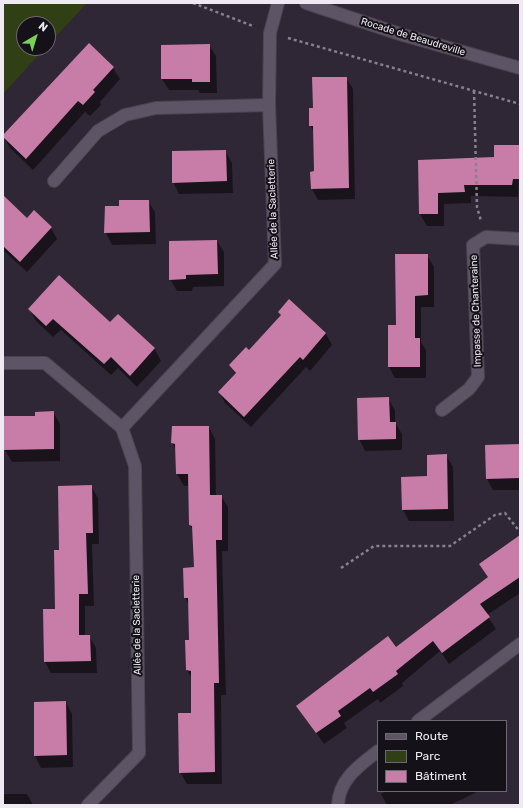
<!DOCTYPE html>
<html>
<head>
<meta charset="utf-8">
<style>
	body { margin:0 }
	#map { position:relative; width:523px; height:808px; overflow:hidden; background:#2f2736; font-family:Rubik,sans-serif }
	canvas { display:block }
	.frame { position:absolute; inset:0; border:4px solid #eee9f3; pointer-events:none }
	.legend { position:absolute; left:377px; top:720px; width:130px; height:72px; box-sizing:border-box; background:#151118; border:1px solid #6c6770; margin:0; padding:5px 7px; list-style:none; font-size:12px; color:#eee9f3 }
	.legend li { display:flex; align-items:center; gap:8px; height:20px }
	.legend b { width:20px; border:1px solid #6c6770 }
	.north { position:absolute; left:16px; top:16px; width:40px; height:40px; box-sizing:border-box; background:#151118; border:1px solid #6c6770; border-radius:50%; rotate:38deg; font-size:11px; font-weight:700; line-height:16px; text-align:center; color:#eee9f3 }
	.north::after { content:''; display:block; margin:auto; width:14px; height:18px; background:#79d157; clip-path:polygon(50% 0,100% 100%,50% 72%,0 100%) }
</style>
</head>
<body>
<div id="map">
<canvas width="523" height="808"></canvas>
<div class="frame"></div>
<ul class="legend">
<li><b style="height:5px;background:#5d5465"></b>Route</li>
<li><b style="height:11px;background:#303f14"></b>Parc</li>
<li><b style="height:11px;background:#c87ca8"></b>Bâtiment</li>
</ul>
<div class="north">N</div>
</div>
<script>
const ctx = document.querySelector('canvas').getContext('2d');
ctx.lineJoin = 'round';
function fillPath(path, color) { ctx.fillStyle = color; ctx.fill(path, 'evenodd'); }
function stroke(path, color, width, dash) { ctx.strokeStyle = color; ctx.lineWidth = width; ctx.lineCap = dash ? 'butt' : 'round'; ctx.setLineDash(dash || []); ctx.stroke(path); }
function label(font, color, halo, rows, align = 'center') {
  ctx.font = font + ' Rubik,sans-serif'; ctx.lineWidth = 4; ctx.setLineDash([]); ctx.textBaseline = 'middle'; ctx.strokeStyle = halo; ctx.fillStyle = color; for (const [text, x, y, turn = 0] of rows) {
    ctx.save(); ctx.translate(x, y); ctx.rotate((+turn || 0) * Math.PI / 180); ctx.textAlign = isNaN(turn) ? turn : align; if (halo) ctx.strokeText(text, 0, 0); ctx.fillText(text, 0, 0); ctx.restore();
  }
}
const green = new Path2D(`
	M3 3H87L48 45V24H24V48H45L3 94Z`);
const shadow = new Path2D(`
	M209 45 216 56 217 93H200L198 90H169L162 79Z
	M113 68 120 79 100 102 101 105 90 116 85 112 33 170 10 148 3 136Z
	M346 78 353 89 355 199 318 200 312 189 315 172 314 132 310 125 314 109Z
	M520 146 518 197 471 196V203L444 204V226H427L420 214 419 161 495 158Z
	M225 151 232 163 233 193 179 194 173 182Z
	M148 201 155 212 156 244 112 245 106 233V207H120Z
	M3 206 27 219 51 228 57 239 27 272 3 250Z
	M217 241 224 252V286L193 287 192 291H177L170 279Z
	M427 255 434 267V307H421V342L426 350V378H395L389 367 397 326Z
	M289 300 326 334 332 345 310 371 306 367 251 427 225 403 219 392 236 375 230 366 249 351 281 316 279 312Z
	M29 309 110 323 118 315 155 349 161 361 137 387 118 368 111 375 61 330 53 337 36 321Z
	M388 398 395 410V422L402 434V450L365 451 359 439Z
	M53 412 60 424V461L12 462 5 450V417L36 416Z
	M209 427 215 439 216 496H221L228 507V551H222L226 695H221L222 784H187L180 772 192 714V679L187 670 190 641 189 606 185 597 195 568 194 532 190 525 189 486H184L177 474 176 450 172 443Z
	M520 445V490H493L487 479Z
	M446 455 453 467 454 521H409L403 510Z
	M91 486 98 498 99 544H92L94 606H85V636H89L96 648 97 673H51L45 662 56 610 60 551Z
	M520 545V593L487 615 496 629 449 664 440 651 402 683 403 686 380 703 378 699 344 723 347 728 324 744 298 706 396 648 489 578Z
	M66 702 72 714 73 767 41 768 35 756V703Z
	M386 791H479L450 805H387L381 794Z
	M3 794H27L33 805H3Z`);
const building = new Path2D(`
	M89 43 114 67 93 90 95 92 83 105 78 101 26 159 3 137V135Z
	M210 44V82H192V79H161V45Z
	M312 77H347L349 188 311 189 310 172 314 171 313 126H309V108H313Z
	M494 145H520V179H513L512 185H464L465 192 438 193V214H419L418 160 494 157Z
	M226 150 227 181 172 183V151Z
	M3 195 27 218 34 210 52 227 20 262 3 246Z
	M119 200H149L150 232 104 233 105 206H119Z
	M217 240 218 274 186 275V279L169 280V241Z
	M395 254H428V295L415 296V338H420V367H388V325H396Z
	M59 275 110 322 118 314 155 348 130 376 111 357 104 364 53 319 46 326 28 309Z
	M289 299 326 333 303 360 300 357 244 417 218 392 236 373 229 365 246 347 249 350 281 315 278 312Z
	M389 397 390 422H396V439L358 440 357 398Z
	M54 411V449L4 450V416H35V412Z
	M172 426H209L210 495H222V540H216L219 683H214L215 772 179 773 178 713H191V671L186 670 185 640H189L188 598H184L183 568 194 567 192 526 189 525 188 474H176L175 444 171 443Z
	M520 444V478L486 479 485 445Z
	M447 454 448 509 402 510 401 477 427 476V455Z
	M92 485 93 533H86L88 594H79V635H90L91 661 44 662 43 609H55L54 550H59L58 486Z
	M520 535V577L480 604 490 617 442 653 433 641 396 671 398 674 373 692 370 688 338 711 341 716 316 733 296 706 388 636 396 647 488 577 479 564Z
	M66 701 67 755 34 756V702Z`);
const path = new Path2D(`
	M193 3 253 26
	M288 38 520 104
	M474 91 477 207 481 221
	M341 568 374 546H450L495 515 505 513 520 532`);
const minor = new Path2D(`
	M54 181 98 131 125 115 156 108 269 105
	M3 363H45L122 428 135 466 139 753 88 805
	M442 410 469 389 478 377 473 245 486 237 520 239
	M122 428 275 264 269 105 270 33 278 3
	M418 721 520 644
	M338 805C339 779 359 766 378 751`);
const tertiary = new Path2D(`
	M306 3 403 35 520 68`);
const streetNames = [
	["Rocade de Beaudreville",413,37,17],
	["Allée de la Sacletterie",273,209,-92],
	["Impasse de Chanteraine",476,311,-92],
	["Allée de la Sacletterie",137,625,-91]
];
fillPath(green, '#303f14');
fillPath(shadow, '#0007');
fillPath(building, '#c87ca8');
stroke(minor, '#4b4350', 14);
stroke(tertiary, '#4b4350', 14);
stroke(path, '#87808d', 2.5, [3, 3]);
stroke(minor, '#5d5465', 12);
stroke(tertiary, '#5d5465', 12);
label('10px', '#eee9f3', '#151118', streetNames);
</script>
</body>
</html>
